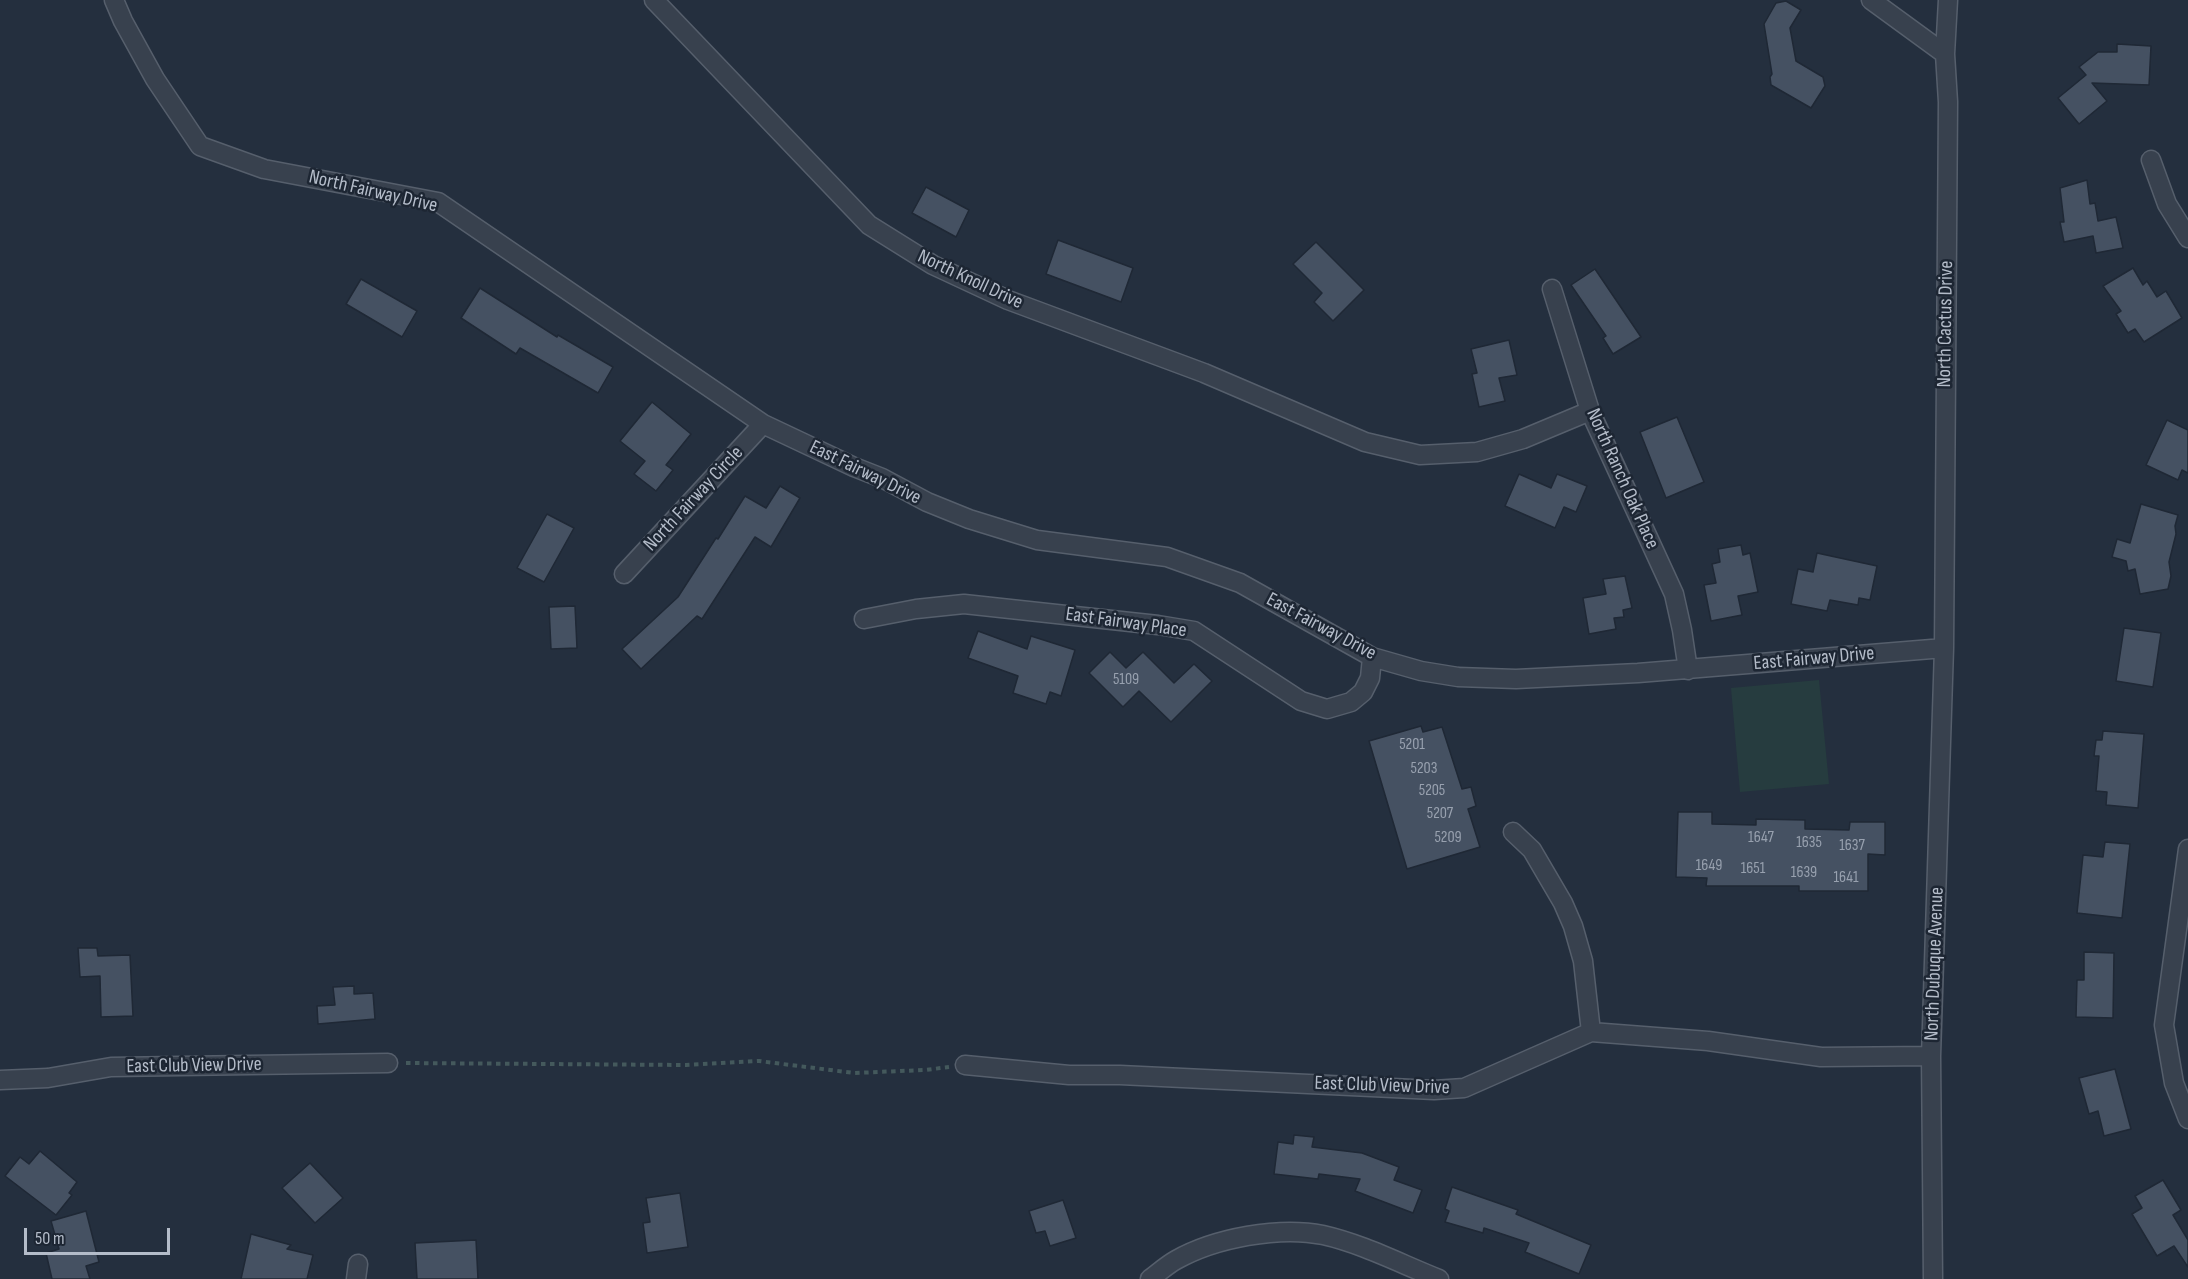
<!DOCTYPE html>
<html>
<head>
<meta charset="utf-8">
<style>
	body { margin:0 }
	#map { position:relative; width:2188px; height:1279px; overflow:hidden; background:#242f3e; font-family:"Sofia Sans Condensed",sans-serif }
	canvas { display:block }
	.scale { position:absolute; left:24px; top:1228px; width:146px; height:27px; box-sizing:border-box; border:3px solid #b4bcc9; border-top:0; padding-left:8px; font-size:18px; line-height:21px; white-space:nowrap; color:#b4bcc9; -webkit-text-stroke:4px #1d2633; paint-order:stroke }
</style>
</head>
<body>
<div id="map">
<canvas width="2188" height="1279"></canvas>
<div class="scale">50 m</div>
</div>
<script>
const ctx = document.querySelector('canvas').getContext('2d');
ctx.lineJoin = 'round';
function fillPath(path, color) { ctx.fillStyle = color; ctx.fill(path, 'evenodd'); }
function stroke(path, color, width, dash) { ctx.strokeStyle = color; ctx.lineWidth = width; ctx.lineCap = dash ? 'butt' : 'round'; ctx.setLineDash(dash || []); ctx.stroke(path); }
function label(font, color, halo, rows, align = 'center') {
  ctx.font = font + ' "Sofia Sans Condensed",sans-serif'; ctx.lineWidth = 5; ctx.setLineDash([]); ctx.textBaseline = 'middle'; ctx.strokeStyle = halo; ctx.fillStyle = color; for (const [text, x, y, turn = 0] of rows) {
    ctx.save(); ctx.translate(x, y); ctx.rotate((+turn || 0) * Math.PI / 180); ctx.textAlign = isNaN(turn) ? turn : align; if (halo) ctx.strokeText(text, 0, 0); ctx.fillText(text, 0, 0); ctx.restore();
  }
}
const green = new Path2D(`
	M1819 680 1829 784 1740 792 1731 688Z`);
const building = new Path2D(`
	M1786 1 1801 10 1790 28 1796 61 1823 77 1825 86 1811 108 1771 85 1770 77 1772 74 1764 24 1776 3Z
	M2117 44 2151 46 2149 85 2092 83 2107 101 2079 124 2058 98 2086 75 2079 67 2098 52H2117Z
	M2087 180 2090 204 2095 203 2098 221 2116 217 2123 248 2096 253 2093 236 2064 242 2060 222H2064L2060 188Z
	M926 187 969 210 956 237 912 213Z
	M1058 240 1133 268 1121 302 1046 274Z
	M1316 242 1364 290 1333 321 1314 302 1322 293 1293 264Z
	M2133 268 2143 285 2147 281 2157 297 2166 291 2182 318 2144 342 2135 329 2128 333 2116 314 2121 311 2103 286Z
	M1595 269 1641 337 1613 354 1603 338 1606 336 1571 285Z
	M361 279 417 311 402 337 346 304Z
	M480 288 557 337 558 335 613 367 598 393 520 348 516 354 461 318Z
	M1509 340 1517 375 1499 378 1505 401 1479 407 1472 374 1477 373 1471 349Z
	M652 402 691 434 666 465 673 470 656 491 634 474 645 461 620 441Z
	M1677 417 1704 482 1666 498 1640 432Z
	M2167 420 2188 430V473L2182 470 2178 480 2146 465Z
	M1519 474 1551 488 1557 474 1587 486 1576 512 1564 507 1555 528 1505 506Z
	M780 486 800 498 771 547 755 537 702 619 697 616 641 669 622 649 678 597 716 538 718 539 745 496 766 508Z
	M2141 504 2178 515 2175 526 2176 534 2169 562 2171 576 2168 589 2140 594 2135 569 2128 571 2126 561 2112 557 2117 539 2130 543Z
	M547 514 574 528 544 582 517 568Z
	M1741 545 1743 555 1750 553 1758 592 1738 596 1742 615 1711 621 1704 585 1716 583 1712 564 1720 562 1718 549Z
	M1817 553 1877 566 1870 600 1859 598 1858 605 1830 600 1827 611 1791 604 1798 569 1813 572Z
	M1625 576 1632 608 1623 610 1624 617 1614 618 1616 629 1589 634 1583 598 1606 594 1603 579Z
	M575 606 577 648 551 649 549 607Z
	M2124 628 2161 633 2153 687 2116 681Z
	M978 631 1027 649 1031 636 1075 650 1061 696 1050 692 1046 704 1013 693 1018 676 968 658Z
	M1110 652 1126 668 1143 652 1174 683 1194 664 1212 681 1171 722 1139 691 1123 707 1089 673Z
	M1421 726 1423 732 1442 727 1462 789 1471 787 1476 806 1468 809 1480 847 1407 869 1369 741Z
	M2103 731 2144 734 2138 808 2106 805 2107 792 2096 791 2099 756H2094L2096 740H2102Z
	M1678 812H1712V824L1756 825V819L1805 820V829L1849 830 1850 822H1885V855L1868 854V891H1799V886H1706L1707 878 1676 877Z
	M2105 842 2130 844 2122 918 2077 913 2083 855 2103 857Z
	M78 948H97L98 956 130 955 133 1016 101 1017 100 976 80 977Z
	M2084 952 2114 953 2113 1018 2076 1017 2077 980H2084Z
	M354 986V994L373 993 375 1019 318 1024 317 1006 335 1005 333 987Z
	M2115 1069 2131 1129 2104 1136 2098 1111 2089 1114 2079 1078Z
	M1294 1135 1314 1137 1312 1147 1362 1153 1399 1167 1394 1180 1422 1190 1413 1213 1355 1191 1360 1179 1319 1174 1318 1179 1274 1174 1278 1142 1293 1144Z
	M40 1151 77 1182 69 1193 72 1195 56 1215 5 1176 20 1157 29 1164Z
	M310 1163 343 1198 315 1223 282 1188Z
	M2163 1180 2181 1210 2173 1215 2188 1240V1267L2174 1246 2157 1256 2132 1214 2142 1208 2135 1196Z
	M1452 1187 1518 1210 1516 1214 1591 1245 1579 1274 1525 1252 1529 1243 1484 1228 1483 1233 1445 1222 1449 1211 1445 1209Z
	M680 1193 688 1247 647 1253 643 1223 650 1222 646 1198Z
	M1063 1200 1076 1238 1050 1246 1045 1231 1036 1233 1029 1211Z
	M86 1211 99 1262 86 1266 90 1279H52L46 1253 59 1249 51 1221Z
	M251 1234 291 1245 287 1249 313 1255 307 1279H241Z
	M476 1240 478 1279H417L415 1243Z`);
const path = new Path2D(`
	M406 1063 686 1065 759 1061 854 1073 925 1070 949 1067`);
const street = new Path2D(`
	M114 0 123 21 155 79 200 146 264 169 438 202 763 424 854 467 882 478 927 502 969 519 1037 540 1167 557 1240 583 1372 657 1421 671 1458 677 1516 679 1638 673 1944 648
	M654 0 869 225 933 265 1008 300 1204 373 1365 442 1420 455 1477 452 1523 439 1590 411
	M1871 0 1945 54
	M2151 160 2167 204 2188 238
	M1552 289 1590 411 1674 594 1682 630 1688 670
	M624 574 763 424
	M864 619 916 609 964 604 1158 625 1194 631 1301 701 1327 709 1351 702 1363 692 1370 678 1372 657
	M1513 832 1532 850 1563 903 1573 926 1583 961 1591 1032
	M2188 849 2164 1025 2174 1083 2188 1119
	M965 1065 1069 1075H1120L1434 1090 1464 1088 1591 1032 1708 1041 1821 1057 1931 1056
	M0 1080 48 1078 111 1067 388 1063
	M356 1279 358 1264
	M1150 1279C1158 1273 1167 1265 1176 1260 1215 1238 1279 1226 1323 1235 1363 1244 1401 1264 1439 1279
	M1933 1279 1931 1056 1944 648 1948 102 1945 54 1948 0`);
const numberNames = [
	["5109",1126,680],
	["5201",1412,745],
	["5203",1424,769],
	["5205",1432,791],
	["5207",1440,814],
	["5209",1448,838],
	["1647",1761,838],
	["1635",1809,843],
	["1637",1852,846],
	["1649",1709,866],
	["1651",1753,869],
	["1639",1804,873],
	["1641",1846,878]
];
const streetNames = [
	["North Fairway Drive",373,192,13],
	["North Knoll Drive",970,280,25],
	["North Cactus Drive",1946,324,-89],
	["East Fairway Drive",865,473,26],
	["North Ranch Oak Place",1622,479,66],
	["North Fairway Circle",694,499,-47],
	["East Fairway Place",1126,623,8],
	["East Fairway Drive",1321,627,28],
	["East Fairway Drive",1814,659,-5],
	["North Dubuque Avenue",1935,964,-88],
	["East Club View Drive",194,1066,-1],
	["East Club View Drive",1382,1086,2]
];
fillPath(green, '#263c3f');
fillPath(building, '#455162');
stroke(building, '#1f2835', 1.5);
stroke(street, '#565f6c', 21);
stroke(path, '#44595c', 4, [4.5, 4.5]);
stroke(street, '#38414e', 18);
label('16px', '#98a1af', null, numberNames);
label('20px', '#b4bcc9', '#1d2633', streetNames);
</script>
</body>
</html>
